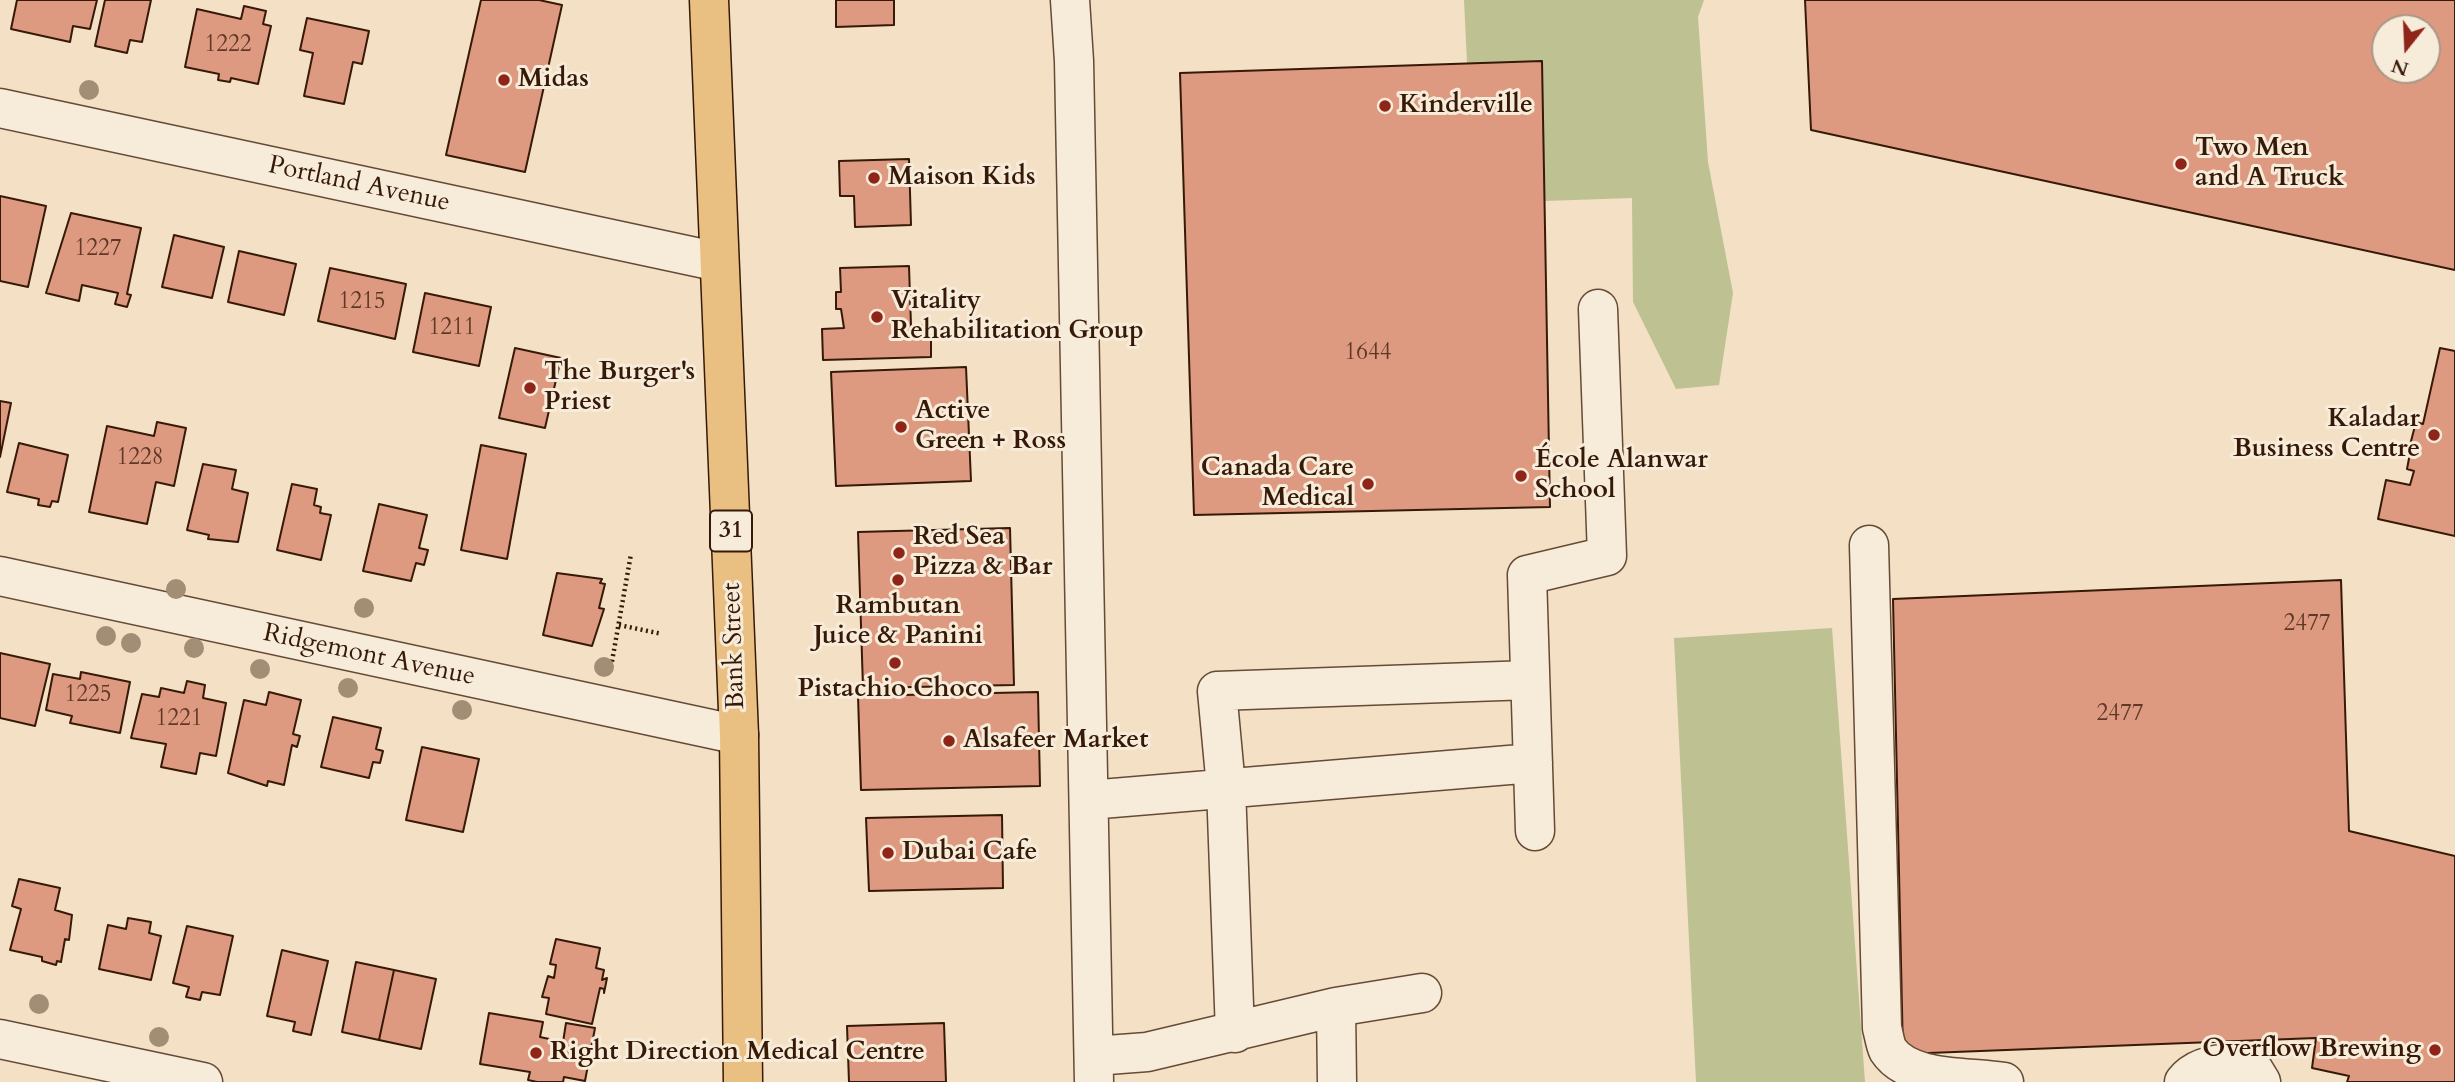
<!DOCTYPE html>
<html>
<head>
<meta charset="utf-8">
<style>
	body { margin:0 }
	#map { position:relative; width:2455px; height:1082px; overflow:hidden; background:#f3e0c5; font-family:Cardo,serif }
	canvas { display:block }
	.north { position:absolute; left:2371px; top:14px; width:70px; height:70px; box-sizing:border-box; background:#f7ebd9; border:2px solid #aa9785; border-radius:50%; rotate:198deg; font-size:19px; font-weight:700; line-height:28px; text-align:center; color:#361907 }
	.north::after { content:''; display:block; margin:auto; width:24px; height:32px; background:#8f2418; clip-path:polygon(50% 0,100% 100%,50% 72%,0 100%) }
</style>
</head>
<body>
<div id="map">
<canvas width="2455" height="1082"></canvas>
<div class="north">N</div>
</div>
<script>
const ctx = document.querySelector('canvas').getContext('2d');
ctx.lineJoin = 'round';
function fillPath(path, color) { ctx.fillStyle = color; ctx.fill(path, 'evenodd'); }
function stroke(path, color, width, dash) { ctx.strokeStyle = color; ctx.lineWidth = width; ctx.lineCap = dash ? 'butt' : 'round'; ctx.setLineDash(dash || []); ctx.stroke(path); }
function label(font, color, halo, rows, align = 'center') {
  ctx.font = font + ' Cardo,serif'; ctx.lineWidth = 6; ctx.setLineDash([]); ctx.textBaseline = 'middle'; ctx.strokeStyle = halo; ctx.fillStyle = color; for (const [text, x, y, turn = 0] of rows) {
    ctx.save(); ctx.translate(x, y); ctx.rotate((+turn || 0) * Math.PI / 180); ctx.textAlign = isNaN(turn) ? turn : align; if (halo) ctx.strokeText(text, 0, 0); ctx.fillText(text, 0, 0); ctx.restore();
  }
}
const green = new Path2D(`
	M1464 0H1704L1698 17 1708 162 1733 293 1719 385 1676 389 1633 302 1632 198 1545 201 1542 62 1467 63Z
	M1832 628 1865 1082H1696L1674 638Z`);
const building = new Path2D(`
	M17 0H97L90 29 73 26 70 42 11 29Z
	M105 0H151L142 42 130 40 127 53 95 46Z
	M481 0H539L562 5 525 172 446 155Z
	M836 0H894V25L836 27Z
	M1805 0H2455V270L1811 130ZM2385 28H2427V70H2385Z
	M244 6 266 11 263 24 271 26 258 84 231 78 230 82 218 80 219 74 185 67 197 9 241 19Z
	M307 18 369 31 362 64 353 62 344 104 304 96 313 53 300 50Z
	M1542 61 1550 507 1194 515 1180 73Z
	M909 159 911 225 855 227 854 196H840L839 161Z
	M0 196 46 206 28 287 0 281Z
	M71 213 141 228 127 294 131 295 127 307 115 304 118 293 82 285 79 301 46 293Z
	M174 235 224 247 212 298 162 287Z
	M239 251 296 264 284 315 228 302Z
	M909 266 911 326 931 325V357L823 360 822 329 844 328 841 309H836V292H841L840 268Z
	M330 268 406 284 395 339 318 321Z
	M425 293 491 307 479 366 413 352Z
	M515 348 561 358 545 428 499 418Z
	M2440 348 2455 351V536L2378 519 2386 480 2410 485 2414 471 2407 469 2411 448 2419 450V447L2410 445 2416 422 2423 424Z
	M966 367 971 481 836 486 831 372Z
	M0 401 11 403 0 457Z
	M157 422 186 428 174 486 156 482 147 524 89 512 107 426 154 436Z
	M19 443 68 455 58 502 52 501 50 507 38 505 39 499 7 492Z
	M481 445 526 454 507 559 461 550Z
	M203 464 236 470 232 489 248 493 238 542 208 539 209 535 187 530Z
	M292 484 317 489 314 505 321 507 320 513 331 515 321 560 277 550Z
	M379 504 427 515 419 548 428 550 424 565 416 563 411 581 363 571Z
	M1010 528 1014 685 863 688 858 532Z
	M557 573 602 579 600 583 605 584 599 608 604 609 592 646 543 635Z
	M2341 580 2349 831 2455 856V1082H2347L2349 1076 2312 1068 2316 1038 1903 1054 1893 599Z
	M0 653 50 664 35 726 0 718Z
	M81 672 130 682 120 733 70 723 72 716 46 710 53 674 80 679Z
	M187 681 205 685 203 698 226 703 216 756 200 753 196 774 161 767 166 744 131 738 142 694 159 697 161 688 184 693Z
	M269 692 301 700 293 734 300 736 297 747 292 745 284 785 268 781 267 786 228 773 244 700 266 705Z
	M1038 692 1040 786 861 790 858 696Z
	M333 717 381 728 376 749 383 751 380 763 373 762 369 778 321 767Z
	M422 747 479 759 463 832 406 820Z
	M1002 815 1003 888 869 891 866 818Z
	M19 879 60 888 55 910 72 915 69 940 65 939 61 962 57 961 56 965 42 961V957L10 950 21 909 12 906Z
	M128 918 151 922 149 933 161 936 151 980 99 969 108 925 126 929Z
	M187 926 233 936 220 995 202 992 200 1000 186 997 189 987 173 983Z
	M556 939 600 948 596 968 604 970 602 980 607 978 604 993V989L600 988 592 1024 546 1014 549 998 542 997 548 976 554 978 556 965 550 964Z
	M282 950 328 961 311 1035 293 1031 295 1022 267 1016Z
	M356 962 394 970 379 1040 342 1032Z
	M394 970 436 979 421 1049 379 1040Z
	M489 1013 543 1022 540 1037 563 1042 566 1023 595 1028 585 1081 564 1077 563 1082H537L528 1080 530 1072 480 1064Z
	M944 1023 946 1082H849L847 1026Z`);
const path = new Path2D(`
	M619 625 662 634
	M611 667 631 554`);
const minor = new Path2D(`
	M1070 0 1074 61 1094 1082
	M0 108 719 262
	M1869 545 1882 1028C1884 1035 1885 1044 1888 1050 1909 1082 1970 1076 2004 1082
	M0 576 739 735
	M1089 800 1533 763
	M1535 831 1527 575 1607 556 1598 309
	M1336 1007 1337 1082
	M1235 1033 1226 787 1217 691 1530 680
	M0 1039 203 1082
	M1094 1056 1147 1052 1336 1007 1422 993
	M2184 1082C2199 1063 2227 1062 2250 1064L2261 1082`);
const major = new Path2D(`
	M709 0 739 735 743 1082`);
const trees = [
	[89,90],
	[176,589],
	[364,608],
	[106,636],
	[131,643],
	[194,648],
	[604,667],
	[260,669],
	[348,688],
	[462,710],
	[39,1004],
	[159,1037]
];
const markers = [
	[504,80,7,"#8f2418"],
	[1385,106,7,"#8f2418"],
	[2181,164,7,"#8f2418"],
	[874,178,7,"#8f2418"],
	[877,317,7,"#8f2418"],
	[530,388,7,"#8f2418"],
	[901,427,7,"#8f2418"],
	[2434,435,7,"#8f2418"],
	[1521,476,7,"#8f2418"],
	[1368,484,7,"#8f2418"],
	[899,553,7,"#8f2418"],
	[898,580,7,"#8f2418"],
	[895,663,7,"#8f2418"],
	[949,741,7,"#8f2418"],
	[888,853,7,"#8f2418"],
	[2435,1050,7,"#8f2418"],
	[536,1053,7,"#8f2418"]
];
const numberNames = [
	["1222",228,46],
	["1227",98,250],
	["1215",362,303],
	["1211",452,329],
	["1644",1368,354],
	["1228",140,459],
	["2477",2307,625],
	["1225",88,696],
	["2477",2120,715],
	["1221",179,720]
];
const shields = [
	[731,531,42]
];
const shieldNames = [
	["31",731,531]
];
const poiNames = [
	["Midas",518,80],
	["Kinderville",1399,106],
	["Two Men",2195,149],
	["and A Truck",2195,179],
	["Maison Kids",888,178],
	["Vitality",891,302],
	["Rehabilitation Group",891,332],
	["The Burger's",544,373],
	["Priest",544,403],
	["Active",915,412],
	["Green + Ross",915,442],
	["Kaladar",2420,420,"right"],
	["Business Centre",2420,450,"right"],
	["École Alanwar",1535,461],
	["School",1535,491],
	["Canada Care",1354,469,"right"],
	["Medical",1354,499,"right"],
	["Red Sea",913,538],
	["Pizza & Bar",913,568],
	["Rambutan",898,607,"center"],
	["Juice & Panini",898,637,"center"],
	["Pistachio Choco",895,690,"center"],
	["Alsafeer Market",963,741],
	["Dubai Cafe",902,853],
	["Overflow Brewing",2421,1050,"right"],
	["Right Direction Medical Centre",550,1053]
];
const streetNames = [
	["Portland Avenue",359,185,12],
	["Bank Street",735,646,-92],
	["Ridgemont Avenue",369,656,12]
];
fillPath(green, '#bec192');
fillPath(building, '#de9981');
stroke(building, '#361907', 2);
stroke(minor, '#654b36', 41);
stroke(major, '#361907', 41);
stroke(path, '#361907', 4.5, [2, 3.5]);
stroke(minor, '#f7ebd9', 38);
stroke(major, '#eac082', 38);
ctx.fillStyle = '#a28e74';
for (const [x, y] of trees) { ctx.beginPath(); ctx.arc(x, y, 10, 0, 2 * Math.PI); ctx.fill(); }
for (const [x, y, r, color] of markers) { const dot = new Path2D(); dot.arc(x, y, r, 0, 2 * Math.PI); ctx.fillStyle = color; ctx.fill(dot); stroke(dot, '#f7ebd9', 2.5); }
label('23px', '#603926', null, numberNames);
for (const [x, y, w] of shields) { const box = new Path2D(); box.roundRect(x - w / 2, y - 20.5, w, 41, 5); ctx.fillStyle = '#f7ebd9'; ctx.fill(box); stroke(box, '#361907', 2); }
label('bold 24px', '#361907', null, shieldNames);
label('bold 26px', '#361907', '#f7ebd9', poiNames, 'left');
label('26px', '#361907', '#f7ebd9', streetNames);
</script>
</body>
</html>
